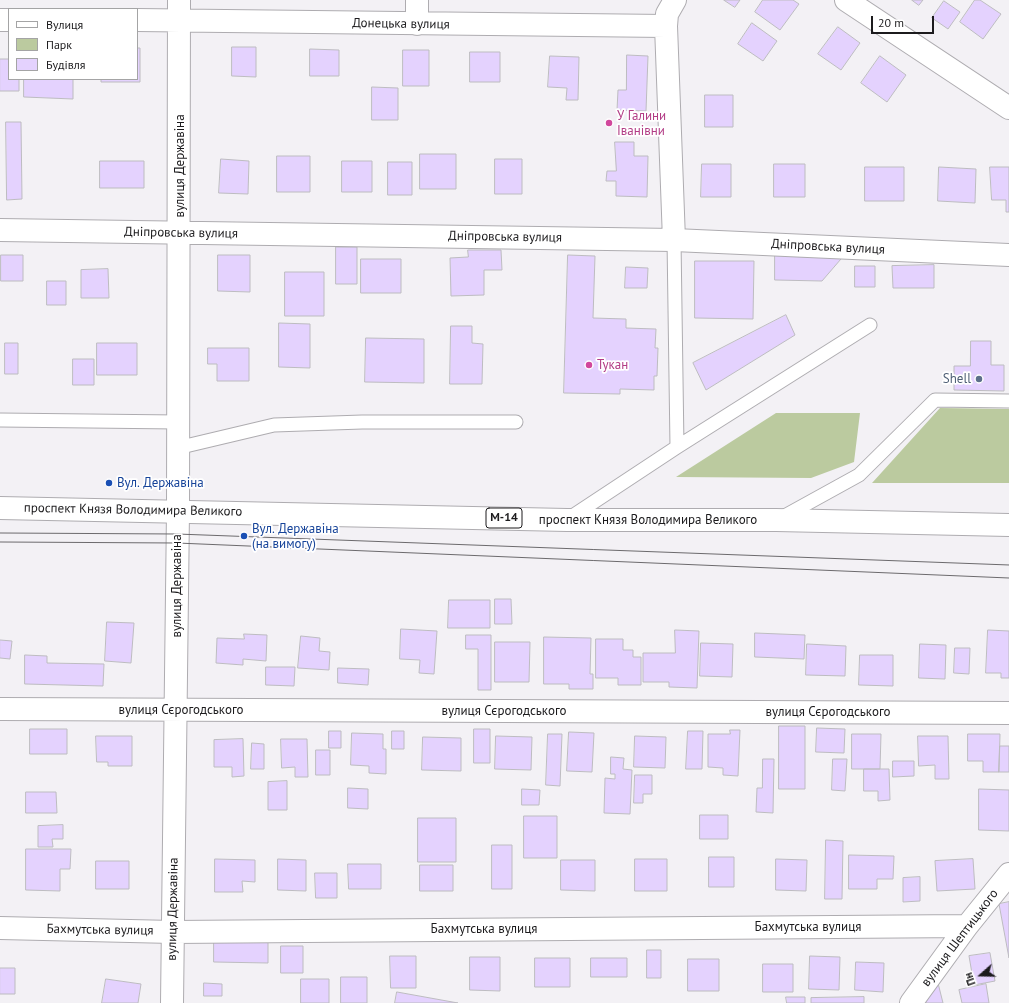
<!DOCTYPE html>
<html>
<head>
<meta charset="utf-8">
<style>
	body { margin:0 }
	#map { position:relative; width:1009px; height:1003px; overflow:hidden; background:#f3f1f5; font-family:"PT Sans",sans-serif }
	canvas { display:block }
	.legend { position:absolute; left:8px; top:8px; width:130px; height:72px; box-sizing:border-box; background:#fff; border:1px solid #a4a4a5; margin:0; padding:5px 7px; list-style:none; font-size:12px; color:#1c1b1d }
	.legend li { display:flex; align-items:center; gap:8px; height:20px }
	.legend b { width:20px; border:1px solid #a4a4a5 }
	.north { position:absolute; left:961px; top:955px; width:40px; height:40px; -webkit-text-stroke:3px #fff; paint-order:stroke; rotate:250deg; font-size:11px; font-weight:700; line-height:16px; text-align:center; color:#1c1b1d }
	.north::after { content:''; display:block; margin:auto; width:14px; height:18px; background:#1c1b1d; clip-path:polygon(50% 0,100% 100%,50% 72%,0 100%) }
	.scale { position:absolute; left:871px; top:16px; width:63px; height:18px; box-sizing:border-box; border:2px solid #1c1b1d; border-top:0; padding-left:5px; font-size:12px; line-height:14px; white-space:nowrap; color:#1c1b1d; -webkit-text-stroke:3px #fff; paint-order:stroke }
</style>
</head>
<body>
<div id="map">
<canvas width="1009" height="1003"></canvas>
<ul class="legend">
<li><b style="height:5px;background:#fff"></b>Вулиця</li>
<li><b style="height:11px;background:#bbca9f"></b>Парк</li>
<li><b style="height:11px;background:#e4d2fe"></b>Будівля</li>
</ul>
<div class="north">Пн</div>
<div class="scale">20 m</div>
</div>
<script>
const ctx = document.querySelector('canvas').getContext('2d');
ctx.lineJoin = 'round';
function fillPath(path, color) { ctx.fillStyle = color; ctx.fill(path, 'evenodd'); }
function stroke(path, color, width, dash) { ctx.strokeStyle = color; ctx.lineWidth = width; ctx.lineCap = dash ? 'butt' : 'round'; ctx.setLineDash(dash || []); ctx.stroke(path); }
function label(font, color, halo, rows, align = 'center') {
  ctx.font = font + ' "PT Sans",sans-serif'; ctx.lineWidth = 3.5; ctx.setLineDash([]); ctx.textBaseline = 'middle'; ctx.strokeStyle = halo; ctx.fillStyle = color; for (const [text, x, y, turn = 0] of rows) {
    ctx.save(); ctx.translate(x, y); ctx.rotate((+turn || 0) * Math.PI / 180); ctx.textAlign = isNaN(turn) ? turn : align; if (halo) ctx.strokeText(text, 0, 0); ctx.fillText(text, 0, 0); ctx.restore();
  }
}
const green = new Path2D(`
	M940 408 1009 409V483H872Z
	M776 413H860L854 462 811 478 676 477Z`);
const building = new Path2D(`
	M724 0H740L735 7Z
	M763 0H793L799 4 780 30 755 12Z
	M912 0H923L919 5Z
	M975 0H980L1001 14 983 39 960 22Z
	M944 1 960 12 948 29 932 18Z
	M752 23 777 41 763 61 738 44Z
	M838 27 860 43 841 70 818 54Z
	M232 47H256V77L232 76Z
	M137 48H140V82H101V79H137Z
	M310 49 339 50V76H310Z
	M403 50H429V86H403Z
	M470 52H500V82H470Z
	M627 55 648 56 646 111 617 110 618 90H626Z
	M550 56 579 57 578 100H566L567 88 548 87Z
	M880 56 906 75 887 102 861 83Z
	M0 59H9V79H19V91H0Z
	M24 79H73V99L24 97Z
	M372 87 398 88V120H372Z
	M705 95H733V127H705Z
	M6 122H21L22 199 7 200Z
	M615 142H634V156H648L647 197 616 196V181H606L607 171H616Z
	M420 154H456V189H420Z
	M277 156H310V192H277Z
	M221 159 249 161 248 194 219 193Z
	M495 159H522V194H495Z
	M100 161H144V188H100Z
	M342 161H372V192H342Z
	M388 162H412V195H388Z
	M702 164H731V197H701Z
	M774 164H805V197H774Z
	M865 167H904V201H865Z
	M939 167 976 169 975 203 938 201Z
	M990 167H1009V212H1006V200H992Z
	M336 247H357V284H336Z
	M468 250H501L502 270H484V295L451 296 450 258 468 257Z
	M775 252H847L822 281 775 280Z
	M1 255H23V281H1Z
	M218 255H250V292L218 291Z
	M568 255 595 256 593 318 626 319V328L656 329 655 348H658L657 376H654V390L620 389V394L564 393Z
	M361 259H401V293H361Z
	M695 261H754L753 319 695 318Z
	M934 265V288H893L892 266Z
	M855 266H875V287H855Z
	M626 267 648 268 647 288H625Z
	M108 269 109 298H81V270Z
	M285 272H324V316H285Z
	M47 281H66V305H47Z
	M786 315 795 335 706 390 693 363Z
	M279 323 310 324V368L279 367Z
	M451 326H472V343L483 344 482 384H450Z
	M366 338 424 339V383L365 382Z
	M971 341H991V365H1004V391L954 390V366H970Z
	M5 343H18V374H5Z
	M97 343H137V375H97Z
	M208 348H249V381H217V364H208Z
	M73 359H94V385H73Z
	M495 599H511L512 624H495Z
	M449 600H490V628H448Z
	M107 622 134 623 131 663 105 661Z
	M401 629 437 631 434 674 419 673 420 660 400 659Z
	M675 630 699 631 697 688 669 687V682H643V653H675Z
	M988 630 1009 631V678H1001V673H986Z
	M755 633 805 635 804 659 755 657Z
	M244 634 267 635 266 661 243 659V665L216 663 217 638 244 639Z
	M466 635H491V690H478V649H466Z
	M301 636 320 638 319 651 330 652 329 670 298 668Z
	M544 637 591 638 590 674H593V689H569V684H544Z
	M596 639H623V650H633V657H641V685H618V678H596Z
	M0 640 12 641 10 659 0 658Z
	M495 642H530L529 682H495Z
	M701 643 733 644 732 677 700 676Z
	M807 644 846 646 845 676 806 675Z
	M920 644 946 645 945 679 919 678Z
	M955 648H970L969 674 954 673Z
	M25 655 47 656V663L104 664 103 686 25 684Z
	M860 655H893V686L859 685Z
	M266 667H295L294 686 266 685Z
	M338 668 369 669 368 685 338 683Z
	M779 726H805V789H779Z
	M817 728 845 729 844 753 816 752Z
	M30 729H67V754H30Z
	M474 729H490V763H474Z
	M730 730H740L738 776 723 775V768L708 767V734H730Z
	M329 731H341V748H329Z
	M392 731H404V749H392Z
	M688 731H703L702 769H686Z
	M569 732 594 733 592 772 567 771Z
	M352 733 383 734V749H386V774L369 773V766L351 765Z
	M548 734H562L560 786 546 785Z
	M852 734H881L880 769H852Z
	M968 734H1000L999 772H983V761H968Z
	M96 736H132V766H108V762H97Z
	M496 736 532 737 531 770 495 769Z
	M635 736 666 737 665 768 634 767Z
	M918 736H948L949 779H935V765L919 766Z
	M423 737 461 738V771L422 770Z
	M243 739 244 776 232 777V767H214V740Z
	M281 739H307L308 777H295V767L282 768Z
	M252 743 264 744V769H251Z
	M1000 746H1009V772H999Z
	M316 750H330V775H316Z
	M611 757 624 758 623 769 632 770 630 814 604 813 605 778 615 779V774H611Z
	M763 759H774L773 813 756 812 757 788H762Z
	M833 759H847L845 791 832 790Z
	M893 761H914V776L893 777Z
	M864 769H889L890 800 878 801V791H864Z
	M635 775H652V794H643V803H634Z
	M287 781V810H268V782Z
	M348 788 368 789V809L348 808Z
	M522 789 540 790 539 805H522Z
	M979 789 1009 790V831L979 830Z
	M26 792H56L57 813H26Z
	M700 815H728V839H700Z
	M524 816H557V858H524Z
	M418 818H456V862H418Z
	M63 825V839H52L53 847H38V826Z
	M826 840 843 841 842 899H825Z
	M492 845H512V889H492Z
	M26 849H71L70 869H60V891L26 890Z
	M849 855 894 856 893 879H877V889H849Z
	M709 857H734V887H709Z
	M215 859 255 860V882L242 881 243 892H215Z
	M278 859 306 860V891L278 890Z
	M635 859H667V891H635Z
	M776 859 807 860 806 891 776 890Z
	M973 859 975 889 937 891 935 861Z
	M561 860H595V891L561 890Z
	M96 861H129V889H96Z
	M348 864H381V889H349Z
	M420 865H453V891H420Z
	M315 873H337V898H316Z
	M920 877V901L903 902V878Z
	M1009 902V958L999 904Z
	M214 938 268 939V963L214 962Z
	M281 946H303V973H281Z
	M647 950H661V978H647Z
	M990 953 995 981 974 985 969 956Z
	M390 956H416V988H391Z
	M810 956 840 957 839 990 809 989Z
	M470 957H500V991L470 990Z
	M535 958H570V987H535Z
	M591 958H627V977H591Z
	M688 959H719V991H688Z
	M856 962 884 963 883 992 855 990Z
	M763 964H793V992H763Z
	M0 968H15V994H0Z
	M341 977H367V1003H341Z
	M106 979 141 984 138 1003H102Z
	M301 979H329V1003H301Z
	M204 983 222 984V996H204Z
	M938 983 943 1003H926L924 998Z
	M986 984 989 1003H962L959 990Z
	M397 992 458 1003H395Z
	M786 997H805V1003H787Z
	M864 997V1003H811V998Z`);
const service = new Path2D(`
	M674 240 677 447
	M0 420 178 422
	M177 448 274 425 362 422H516
	M781 518 859 475 935 400 1009 401
	M568 519 677 447 870 325`);
const minor = new Path2D(`
	M846 0 1009 108
	M0 20H9
	M137 20 666 26
	M417 24V0
	M0 230 674 240 1009 255
	M674 240 666 26 667 14 675 0
	M0 709 1009 713
	M0 928 173 932 967 926
	M172 1003 178 511 179 0
	M911 1003 967 926 1009 874`);
const primary = new Path2D(`
	M0 508 567 520H776L1009 525`);
const tram = new Path2D(`
	M0 533 177 534 1009 565
	M0 542 177 543 1009 578`);
const markers = [
	[609,123,4,"#d1479c"],
	[589,365,4,"#d1479c"],
	[979,379,4,"#5c6f8a"],
	[109,483,4,"#1a4fb4"],
	[244,536,4,"#1a4fb4"]
];
const shields = [
	[504,518,36]
];
const shieldNames = [
	["М-14",504,518]
];
const streetNames = [
	["Донецька вулиця",401,24,1],
	["вулиця Державіна",180,166,-90],
	["Дніпровська вулиця",181,233,1],
	["Дніпровська вулиця",505,237,1],
	["Дніпровська вулиця",828,247,3],
	["проспект Князя Володимира Великого",133,510,1],
	["проспект Князя Володимира Великого",648,520],
	["вулиця Державіна",177,586,-90],
	["вулиця Сєрогодського",181,710],
	["вулиця Сєрогодського",504,711],
	["вулиця Сєрогодського",828,712],
	["вулиця Державіна",173,909,-89],
	["Бахмутська вулиця",808,927],
	["Бахмутська вулиця",484,929],
	["Бахмутська вулиця",100,930,1],
	["вулиця Шептицького",960,938,-53]
];
const hotelNames = [
	["У Галини",617,116],
	["Іванівни",617,131],
	["Тукан",597,365]
];
const serviceNames = [
	["Shell",971,379]
];
const transitNames = [
	["Вул. Державіна",117,483],
	["Вул. Державіна",252,529],
	["(на вимогу)",252,544]
];
fillPath(green, '#bbca9f');
fillPath(building, '#e4d2fe');
stroke(building, '#bdbcc0', 1);
stroke(service, '#aeacb0', 15);
stroke(minor, '#aeacb0', 24);
stroke(primary, '#aeacb0', 24);
stroke(service, '#fff', 13);
stroke(minor, '#fff', 22);
stroke(primary, '#fff', 22);
stroke(tram, '#6c6a6d', 1);
for (const [x, y, r, color] of markers) { const dot = new Path2D(); dot.arc(x, y, r, 0, 2 * Math.PI); ctx.fillStyle = color; ctx.fill(dot); stroke(dot, '#fff', 1.5); }
for (const [x, y, w] of shields) { const box = new Path2D(); box.roundRect(x - w / 2, y - 10, w, 20, 3); ctx.fillStyle = '#fff'; ctx.fill(box); stroke(box, '#1c1b1d', 1); }
label('bold 12px', '#1c1b1d', null, shieldNames);
label('13px', '#1c1b1d', '#fff', streetNames);
label('13px', '#b23c85', '#fff', hotelNames, 'left');
label('13px', '#4e5e75', '#fff', serviceNames, 'right');
label('13px', '#164399', '#fff', transitNames, 'left');
</script>
</body>
</html>
